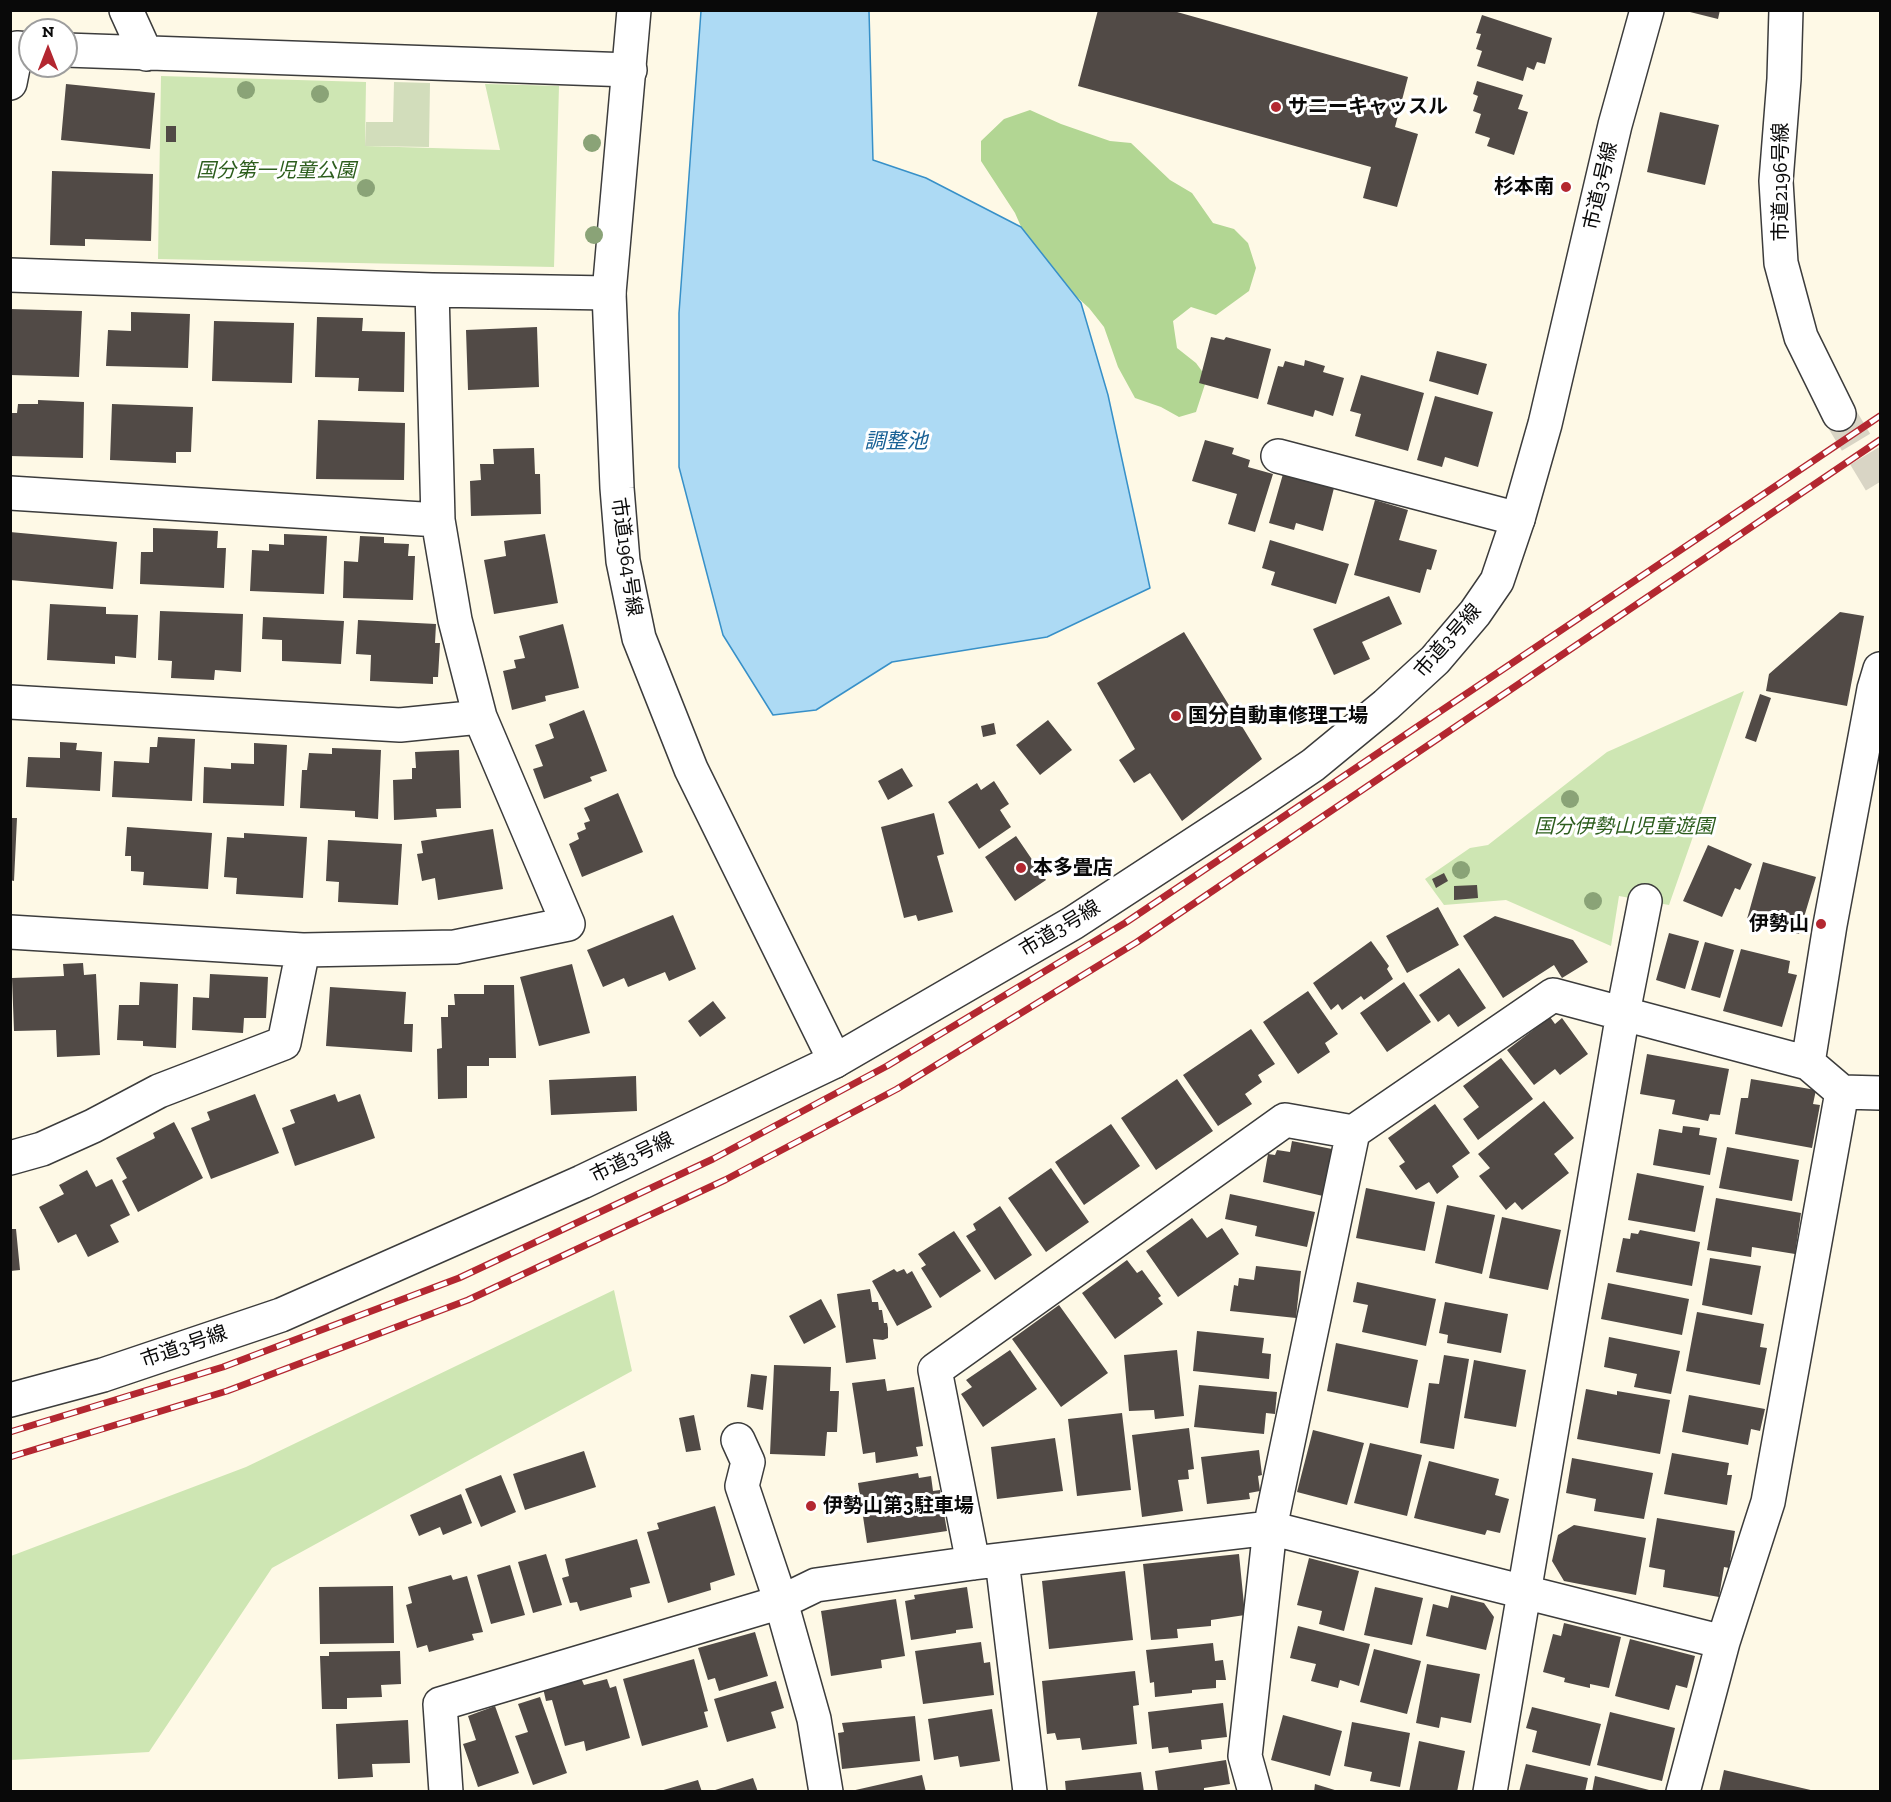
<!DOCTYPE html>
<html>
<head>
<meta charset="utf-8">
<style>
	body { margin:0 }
	#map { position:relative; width:1891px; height:1802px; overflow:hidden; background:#fef9e6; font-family:"Zilla Slab",serif }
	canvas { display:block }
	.frame { position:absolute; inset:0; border:12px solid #090909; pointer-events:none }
	.north { position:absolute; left:18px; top:18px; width:60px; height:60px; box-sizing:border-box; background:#fff; border:2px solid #9d9d9d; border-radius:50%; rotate:0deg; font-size:16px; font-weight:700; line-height:24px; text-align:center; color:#090909 }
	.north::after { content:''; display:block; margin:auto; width:21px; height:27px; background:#b32730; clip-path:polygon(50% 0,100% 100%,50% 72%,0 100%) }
</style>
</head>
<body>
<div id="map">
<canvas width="1891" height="1802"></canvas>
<div class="frame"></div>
<div class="north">N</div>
</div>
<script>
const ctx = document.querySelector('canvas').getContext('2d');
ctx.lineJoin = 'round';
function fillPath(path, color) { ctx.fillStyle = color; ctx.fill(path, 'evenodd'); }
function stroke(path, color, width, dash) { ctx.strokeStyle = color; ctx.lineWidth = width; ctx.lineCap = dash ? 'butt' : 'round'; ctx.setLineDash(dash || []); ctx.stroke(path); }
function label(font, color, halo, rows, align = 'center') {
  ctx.font = font + ' "Zilla Slab","Noto Sans JP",serif'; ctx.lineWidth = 6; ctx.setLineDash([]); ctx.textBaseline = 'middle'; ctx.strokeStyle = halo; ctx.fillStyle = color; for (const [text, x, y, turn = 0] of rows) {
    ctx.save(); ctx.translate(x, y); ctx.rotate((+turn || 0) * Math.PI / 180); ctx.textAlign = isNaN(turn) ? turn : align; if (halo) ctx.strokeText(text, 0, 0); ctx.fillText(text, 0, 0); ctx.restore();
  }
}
const green = new Path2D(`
	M161 76 366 82 365 146 500 150 485 84 559 86 554 267 158 259Z
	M1744 691 1669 905 1619 896 1611 946 1506 900 1444 905 1425 879 1470 848 1488 845 1607 752Z
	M614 1290 632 1371 272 1568 149 1752 11 1760V1556L246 1467Z`);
const forest = new Path2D(`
	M1030 110 1061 124 1110 141 1131 143 1170 180 1192 193 1213 223 1234 229 1248 243 1256 268 1249 291 1216 315 1191 307 1173 321 1177 348 1196 363 1207 378 1196 412 1179 417 1161 407 1135 398 1118 367 1104 327 1089 308 1058 280 1030 247 1015 213 981 161V141L1004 119Z`);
const cemetery = new Path2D(`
	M394 82 430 83 429 147 365 146 366 122H393Z`);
const water = new Path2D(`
	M701 11H869L873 160 926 178 1021 227 1081 303 1108 395 1150 588 1047 637 892 662 816 710 773 715 723 635 679 467V313Z`);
const building = new Path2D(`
	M1098 10H1170L1408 77 1395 127 1418 134 1397 207 1363 198 1371 167 1078 86Z
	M1682 10H1720L1718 19Z
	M1482 15 1552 38 1545 64 1537 62 1534 70 1527 67 1523 81 1477 66 1482 51 1476 49 1481 34 1476 33Z
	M1477 81 1523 95 1518 109 1528 112 1514 155 1487 146 1490 138 1475 133 1481 114 1473 111 1478 96 1473 94Z
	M66 84 155 93 150 149 61 140Z
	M1660 112 1719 125 1705 185 1647 172Z
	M166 126H176V142H166Z
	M52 171 153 174 151 241 85 239V246L50 245Z
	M10 309 82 311 79 377 10 375Z
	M131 312 190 314 188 368 106 366 108 330 131 331Z
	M317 317 363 318 362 331 405 332 404 392 358 391 359 378 315 377Z
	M214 321 294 323 292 383 212 381Z
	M537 327 539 387 468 390 466 330Z
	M1211 337 1224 340 1226 337 1271 349 1258 399 1199 383Z
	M1437 351 1487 364 1478 395 1429 381Z
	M1305 360 1325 366 1323 372 1344 378 1333 416 1315 410 1313 417 1267 404 1278 366 1283 367 1285 361 1304 366Z
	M1361 375 1424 393 1408 451 1355 436 1361 414 1350 411Z
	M1435 396 1493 412 1478 467 1445 457 1442 467 1417 460Z
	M38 400 84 402 83 458 10 456V413H17L18 404H38Z
	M112 404 193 407 191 452H176V463L110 460Z
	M318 420 405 423 404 480 316 479Z
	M1205 440 1234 448 1232 454 1250 460 1248 467 1273 474 1255 532 1228 524 1237 494 1192 481Z
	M534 448 535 474H540L541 514 471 516 470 481 481 480 480 464H494L493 449Z
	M1283 474 1334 488 1323 531 1296 523 1294 530 1269 523Z
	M1375 500 1408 510 1399 540 1437 550 1431 570 1427 569 1420 593 1354 575Z
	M153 528 218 531 217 548H226L224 588 140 584 141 552H153Z
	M10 532 117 542 113 589 10 580Z
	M284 534 327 536 324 594 250 591 252 550 269 551V544L284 545Z
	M545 534 558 603 494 614 484 560 506 556 504 541Z
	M360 536 384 537V543L409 544 408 556H415L413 600 343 598 344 561 358 562Z
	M1270 540 1349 564 1336 604 1271 585 1275 572 1262 568Z
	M1389 596 1402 624 1362 642 1370 659 1334 675 1313 629Z
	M50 604 106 607V614L138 615 136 658 115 656V664L47 660Z
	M160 611 243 614 241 672 215 670 214 680 171 678 172 661 158 660Z
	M1840 612 1864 616 1847 706 1766 691 1769 674Z
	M263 617 344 621 341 664 282 661V640L262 639Z
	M358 620 436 624 435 643H440L438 677H433V684L370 681 371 655 356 654Z
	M563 624 579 688 545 696 546 701 512 710 503 671 516 668 514 660 525 658 519 636Z
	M1184 632 1262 759 1182 821 1150 773 1134 783 1119 760 1135 749 1097 683Z
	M1760 694 1771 698 1756 742 1745 738Z
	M584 710 607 771 590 777 592 781 544 799 533 769 543 766 535 745 554 738 549 724Z
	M1048 720 1072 750 1040 775 1016 745Z
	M994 723 996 734 983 737 981 726Z
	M158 737 195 739 192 801 112 797 114 761 149 763 150 747H157Z
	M60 742 77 743 76 750 102 752 100 791 26 787 28 757 60 758Z
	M254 743 287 745 284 806 203 803 204 767 231 769V763L254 764Z
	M332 748 381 750 378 819 355 817V811L300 808 302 770H307L309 753 332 754Z
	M459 750 461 808 436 809 437 817 394 820 393 780 412 779V768H416L415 752Z
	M902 768 913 786 888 800 878 781Z
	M994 781 1009 804 1000 810 1011 827 979 849 948 802 977 783 981 790Z
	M618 793 643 852 582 877 569 844 579 839 577 833 586 829 584 823 590 821 584 808Z
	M934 813 944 854 937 856 953 912 918 921 916 915 904 918 881 827Z
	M10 818H17L14 881 10 880Z
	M127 827 212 833 208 889 143 885 144 872 131 871V856H125Z
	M493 829 503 889 438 900 435 878 422 881 417 854 423 853 421 841Z
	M244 833 307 837 303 898 236 894 237 878 224 877 227 837 244 838Z
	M1016 836 1046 880 1015 901 985 857Z
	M328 840 402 844 398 905 338 902 339 882 326 881Z
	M1708 845 1752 864 1740 890 1735 888 1722 917 1683 901Z
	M1763 862 1816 877 1799 934 1747 919Z
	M1444 873 1448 881 1436 888 1432 879Z
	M1477 885 1478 898 1454 900V886Z
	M1438 907 1459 945 1407 973 1386 936Z
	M673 915 696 969 669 981 665 972 628 987 624 978 603 987 587 950Z
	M1495 916 1573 940 1588 962 1562 978 1554 965 1503 998 1463 936Z
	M1669 933 1699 941 1685 989 1656 980Z
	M1371 941 1389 966 1387 969 1393 979 1364 1000 1361 996 1342 1010 1338 1004 1331 1010 1313 983Z
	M1705 942 1734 950 1720 998 1691 990Z
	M1741 949 1790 961 1788 973 1797 975 1782 1027 1723 1011Z
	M83 963 84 975 96 974 100 1055 57 1057 56 1030 14 1031 12 978 64 976 63 964Z
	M572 964 590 1033 539 1046 520 977Z
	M1459 968 1486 1008 1458 1027 1449 1014 1438 1022 1419 995Z
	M210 974 268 977 266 1018H244L243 1033 192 1030 193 997 209 998Z
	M140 982 178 984 176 1048 143 1046V1041L117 1040 119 1005H139Z
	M1404 982 1431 1022 1387 1052 1360 1013Z
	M484 985H514L516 1058H489V1066H467V1098L438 1099 437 1049 442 1048 441 1017H448V1005H455L454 994H484Z
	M330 987 406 992 404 1024H413L412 1052 326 1046Z
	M1308 991 1338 1034 1325 1043 1330 1052 1298 1074 1263 1022Z
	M713 1001 726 1018 700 1037 688 1021Z
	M1550 1017 1555 1024 1562 1018 1588 1054 1560 1075 1555 1069 1534 1085 1507 1050Z
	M1251 1029 1275 1064 1258 1075 1262 1082 1245 1094 1252 1104 1218 1126 1183 1075Z
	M1647 1054 1729 1069 1720 1115 1710 1114 1708 1121 1672 1114 1675 1100 1640 1094Z
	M1501 1058 1533 1099 1478 1140 1463 1119 1479 1107 1463 1086Z
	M636 1076 637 1111 551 1115 549 1080Z
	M1177 1079 1213 1131 1156 1170 1121 1118Z
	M1751 1079 1816 1090 1813 1104 1820 1105 1812 1148 1735 1134 1741 1098H1748Z
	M255 1094 279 1153 211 1179 191 1128 210 1120 207 1112Z
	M335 1094 338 1102 360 1094 375 1138 295 1166 282 1128 295 1123 290 1110Z
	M1544 1101 1574 1138 1554 1154 1569 1173 1522 1210 1515 1202 1506 1210 1479 1176 1490 1168 1478 1154Z
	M1435 1104 1470 1153 1452 1166 1459 1177 1437 1194 1429 1182 1416 1190 1399 1166 1405 1162 1388 1138Z
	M174 1122 203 1178 138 1212 122 1181 127 1178 116 1158 155 1138 153 1133Z
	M1111 1124 1140 1166 1084 1205 1055 1162Z
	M1683 1126 1700 1128 1699 1135 1717 1138 1710 1175 1653 1165 1659 1129 1682 1133Z
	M1292 1141 1332 1149 1323 1196 1263 1182 1268 1154 1275 1155 1277 1150 1290 1152Z
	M1727 1147 1799 1160 1792 1201 1719 1188Z
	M1051 1168 1089 1222 1046 1252 1008 1198Z
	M87 1170 96 1187 112 1179 130 1215 110 1225 119 1242 88 1257 76 1234 58 1243 39 1207 64 1194 59 1185Z
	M1637 1173 1704 1186 1695 1232 1628 1220Z
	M1366 1188 1435 1202 1425 1251 1356 1238Z
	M1230 1194 1315 1212 1307 1247 1255 1236 1257 1226 1225 1219Z
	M1716 1198 1801 1213 1795 1254 1752 1247 1751 1257 1707 1250Z
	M1447 1205 1495 1215 1482 1274 1435 1263Z
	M1000 1206 1032 1255 995 1280 966 1236 976 1230 973 1224Z
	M1502 1217 1561 1230 1548 1290 1489 1278Z
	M1192 1218 1207 1238 1222 1228 1239 1254 1178 1297 1146 1251Z
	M10 1229H16L20 1270 10 1271Z
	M1640 1230 1700 1242 1692 1286 1616 1272 1623 1238 1630 1239 1631 1233 1638 1234Z
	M954 1231 981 1271 940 1298 921 1268 926 1265 918 1254Z
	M1710 1258 1761 1266 1752 1315 1702 1305Z
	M1127 1260 1137 1273 1142 1270 1161 1296 1158 1298 1163 1304 1115 1339 1082 1293Z
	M1256 1266 1301 1271 1296 1318 1230 1311 1234 1285 1238 1286 1239 1278 1254 1280Z
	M894 1269 897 1272 904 1269 907 1274 912 1271 932 1307 897 1326 872 1281Z
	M1357 1282 1436 1299 1426 1346 1362 1332 1368 1305 1353 1302Z
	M1608 1283 1689 1299 1682 1335 1601 1319Z
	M870 1289 872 1302H878L879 1310H882L884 1323H887L888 1328V1338L883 1340 873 1339 876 1359 846 1363 837 1294Z
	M821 1299 836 1327 804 1344 789 1316Z
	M1445 1302 1508 1314 1501 1353 1447 1343 1448 1335 1439 1333Z
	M1059 1305 1108 1373 1061 1407 1012 1339Z
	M1697 1312 1764 1324 1760 1347 1767 1348 1760 1385 1686 1371Z
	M1197 1331 1264 1338 1262 1353 1271 1354 1269 1379 1193 1371Z
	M1609 1337 1680 1351 1671 1394 1634 1387 1637 1374 1604 1367Z
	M1336 1343 1418 1360 1408 1408 1327 1391Z
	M1010 1350 1037 1389 983 1427 961 1394 972 1387 966 1380Z
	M1177 1350 1184 1416 1155 1419 1154 1410 1129 1411 1124 1355Z
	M1444 1355 1469 1359 1454 1449 1420 1443 1429 1383 1439 1384Z
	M1474 1360 1526 1370 1516 1427 1464 1418Z
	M774 1365 831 1367 830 1391H839L837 1432H827L825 1456 770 1454Z
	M751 1374 767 1376 763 1410 747 1407Z
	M885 1379 887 1391 914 1387 923 1446 916 1447 918 1456 876 1463 875 1452 863 1454 852 1383Z
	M1199 1385 1277 1392 1275 1414 1266 1413 1264 1434 1194 1427Z
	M1586 1389 1617 1395V1391L1670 1400 1660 1454 1577 1439Z
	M1689 1395 1765 1409 1760 1431 1751 1429 1748 1445 1682 1432Z
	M1122 1413 1131 1490 1077 1496 1068 1419Z
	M694 1415 701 1450 686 1452 679 1418Z
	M1189 1428 1194 1469 1188 1470 1189 1479 1178 1480 1183 1511 1142 1517 1132 1435Z
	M1313 1430 1364 1443 1347 1505 1297 1492Z
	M1055 1438 1063 1491 997 1499 991 1447Z
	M1370 1443 1422 1455 1407 1516 1354 1503Z
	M1259 1450 1262 1475 1258 1476 1260 1491 1249 1493 1250 1499 1207 1504 1201 1457Z
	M584 1451 596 1487 525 1510 513 1474Z
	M1672 1453 1729 1463 1727 1475H1732L1727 1505 1664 1494Z
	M1572 1458 1653 1473 1644 1519 1594 1511 1596 1499 1566 1493Z
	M1429 1461 1499 1479 1495 1495 1509 1499 1500 1533 1487 1530 1485 1535 1414 1518Z
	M918 1473 919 1478 931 1476 933 1491 940 1490 947 1531 867 1543 858 1483Z
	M501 1475 516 1512 481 1527 465 1489Z
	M461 1494 472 1523 443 1535 440 1527 419 1536 410 1515Z
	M715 1506 735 1575 710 1583 711 1590 668 1603 647 1532 659 1529 657 1523Z
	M1657 1518 1735 1531 1729 1568 1724 1567 1719 1597 1663 1587 1665 1570 1649 1567Z
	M1574 1525 1646 1538 1636 1595 1564 1581 1552 1561 1558 1535Z
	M637 1539 650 1583 630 1588 632 1597 580 1611 577 1602 570 1603 562 1578 569 1576 565 1559Z
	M546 1554 562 1605 533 1613 518 1562Z
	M1239 1554 1245 1615 1211 1620V1626L1177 1629 1178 1638 1151 1640 1143 1564Z
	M1309 1558 1359 1571 1344 1631 1319 1624 1322 1611 1297 1605Z
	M510 1565 525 1615 491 1624 477 1575Z
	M1125 1571 1133 1640 1049 1649 1042 1581Z
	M451 1575 453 1580 467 1576 483 1632 472 1634 474 1640 429 1652 427 1645 417 1648 406 1605 412 1603 408 1587Z
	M393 1586 394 1643 320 1644 319 1587Z
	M967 1587 973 1628 956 1630V1633L911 1640 905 1601 915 1599 914 1595Z
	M1375 1587 1423 1598 1412 1645 1364 1635Z
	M1451 1595 1484 1603 1494 1617 1486 1650 1426 1636 1433 1604 1448 1608Z
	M896 1599 905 1656 881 1660 882 1668 831 1676 821 1611Z
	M1564 1623 1621 1637 1609 1688 1590 1684V1688L1564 1682 1565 1678 1543 1672 1553 1634 1561 1636Z
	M1298 1626 1370 1644 1359 1686 1340 1680 1338 1688 1311 1681 1316 1664 1290 1658Z
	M755 1632 768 1676 719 1691 715 1678 708 1680 698 1648Z
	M1630 1639 1695 1656 1687 1688 1676 1685 1669 1710 1615 1696Z
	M981 1642 984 1663 990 1662 994 1695 923 1704 915 1651Z
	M1213 1643 1215 1661 1223 1660 1226 1680H1216V1688L1192 1690V1693L1155 1697 1154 1682 1150 1683 1146 1650Z
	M1374 1649 1421 1661 1407 1714 1360 1702Z
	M400 1651 401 1684 381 1685 382 1697 347 1698V1709H322L320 1656H329V1652Z
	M694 1659 708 1711 704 1712 708 1727 642 1746 623 1679Z
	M1427 1664 1480 1674 1471 1723 1441 1717 1439 1728 1416 1723Z
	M1135 1671 1139 1705 1133 1706 1137 1744 1082 1750 1080 1738 1057 1740 1055 1733 1047 1734 1042 1681Z
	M581 1678 584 1685 607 1679 610 1688 616 1686 630 1738 586 1751 584 1741 565 1746 552 1700 546 1701 543 1688Z
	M776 1681 784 1708 771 1712 776 1728 727 1742 714 1699Z
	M540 1697 567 1773 533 1785 515 1736 528 1732 518 1704Z
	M1223 1703 1227 1737 1201 1740 1202 1749 1169 1753 1168 1747 1152 1749 1148 1712Z
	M495 1706 519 1773 478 1787 463 1744 476 1740 468 1716Z
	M1532 1707 1601 1724 1590 1766 1532 1752 1537 1731 1526 1728Z
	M992 1709 1000 1761 960 1767 958 1756 934 1760 928 1719Z
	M1610 1712 1675 1728 1662 1781 1597 1765Z
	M1283 1715 1342 1731 1330 1776 1271 1760Z
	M915 1716 920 1761 842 1769 838 1733 844 1732 842 1723Z
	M408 1720 410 1763 372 1764 373 1777 338 1779 336 1724Z
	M1352 1722 1410 1733 1400 1787 1370 1781 1372 1772 1344 1766Z
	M1419 1741 1465 1751 1457 1792H1409Z
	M1226 1760 1230 1784 1204 1788V1792H1158L1155 1771Z
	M1526 1764 1588 1778 1585 1792H1519Z
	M1724 1770 1815 1791V1792H1719Z
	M1141 1772 1144 1792H1066L1065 1781Z
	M922 1775 926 1792H851V1791Z
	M1595 1776 1653 1791V1792H1592Z
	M753 1778 758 1792H712V1791Z
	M698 1780 702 1792H660V1791Z
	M1315 1784 1338 1791V1792H1314Z`);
const tertiaryTunnel = new Path2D(`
	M1839 414 1880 482`);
const minor = new Path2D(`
	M126 10 146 54
	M66 50 630 70
	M10 83 17 48 30 49
	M10 275 432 290 609 293
	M1278 456 1518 519
	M10 493 438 520
	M10 702 400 725 480 717
	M10 932 303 950 455 947 568 924 480 717 455 620 438 520 432 290
	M1808 1063 1830 925 1874 689 1880 669
	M10 1158 42 1149 93 1126 159 1091 284 1043 303 950
	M10 1400 103 1375 281 1315 582 1182 835 1061
	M738 1440 748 1462 742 1486 781 1602 814 1719 826 1792
	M1002 1560 1030 1792
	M973 1563 935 1370 1285 1120 1353 1132
	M446 1792 440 1704 781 1602 816 1585 973 1563 1270 1528 1723 1642
	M1255 1792 1245 1756 1270 1528 1353 1132 1553 995 1808 1063 1842 1092 1880 1093
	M1490 1792 1623 1013 1645 901
	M1683 1792 1723 1642 1768 1502 1842 1092`);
const tertiary = new Path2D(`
	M634 10 609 293 617 488 623 561 639 638 691 769 835 1061 1073 923 1260 801 1313 765 1386 705 1435 660 1475 613 1497 581 1518 519 1545 424 1615 125 1647 10
	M1786 10 1784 79 1776 181 1781 263 1801 337 1839 414`);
const rail = new Path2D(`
	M10 1432 223 1367 459 1278 713 1159 887 1066 1125 923 1880 416
	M10 1457 227 1391 468 1300 725 1180 897 1089 1137 942 1880 440`);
const trees = [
	[246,90],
	[320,94],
	[592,143],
	[366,188],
	[594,235],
	[1570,799],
	[1461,870],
	[1593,901]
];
const markers = [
	[1276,107,6,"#b32730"],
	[1566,187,6,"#b32730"],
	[1176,716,6,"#b32730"],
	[1021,868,6,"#b32730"],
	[1821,924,6,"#b32730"],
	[811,1506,6,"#b32730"]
];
const poiNames = [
	["サニーキャッスル",1288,107],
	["杉本南",1554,187,"right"],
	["国分自動車修理工場",1188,716],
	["本多畳店",1033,868],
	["伊勢山",1809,924,"right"],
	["伊勢山第3駐車場",823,1506]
];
const parkNames = [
	["国分第一児童公園",276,171],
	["国分伊勢山児童遊園",1624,827]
];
const streetNames = [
	["市道2196号線",1781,182,-90],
	["市道3号線",1601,186,-77],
	["市道1964号線",626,557,82],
	["市道3号線",1448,641,-49],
	["市道3号線",1060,929,-31],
	["市道3号線",632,1158,-26],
	["市道3号線",184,1347,-19]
];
const waterNames = [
	["調整池",896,442]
];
fillPath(green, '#cee6b3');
fillPath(forest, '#b2d693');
fillPath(cemetery, '#d2ddbb');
fillPath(water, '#addaf4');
stroke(water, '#3790c8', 1.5);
fillPath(building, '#514a46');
stroke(tertiaryTunnel, '#d9d5c5', 33, [33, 16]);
stroke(minor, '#3c3c3c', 36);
stroke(tertiary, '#3c3c3c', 36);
stroke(minor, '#fff', 33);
stroke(tertiary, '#fff', 33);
stroke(rail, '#b32730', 7);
stroke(rail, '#fff', 4.5, [14]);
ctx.fillStyle = '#8aa377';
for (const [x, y] of trees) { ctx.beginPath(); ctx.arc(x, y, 9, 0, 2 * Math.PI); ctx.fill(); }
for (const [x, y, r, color] of markers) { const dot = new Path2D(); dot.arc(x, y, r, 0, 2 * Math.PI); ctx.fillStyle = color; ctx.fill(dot); stroke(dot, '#fff', 2); }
label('bold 20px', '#090909', '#fff', poiNames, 'left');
label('italic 20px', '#2c5d1d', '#fff', parkNames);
label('20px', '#090909', '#fff', streetNames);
label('italic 21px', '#196195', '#fff', waterNames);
</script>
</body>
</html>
